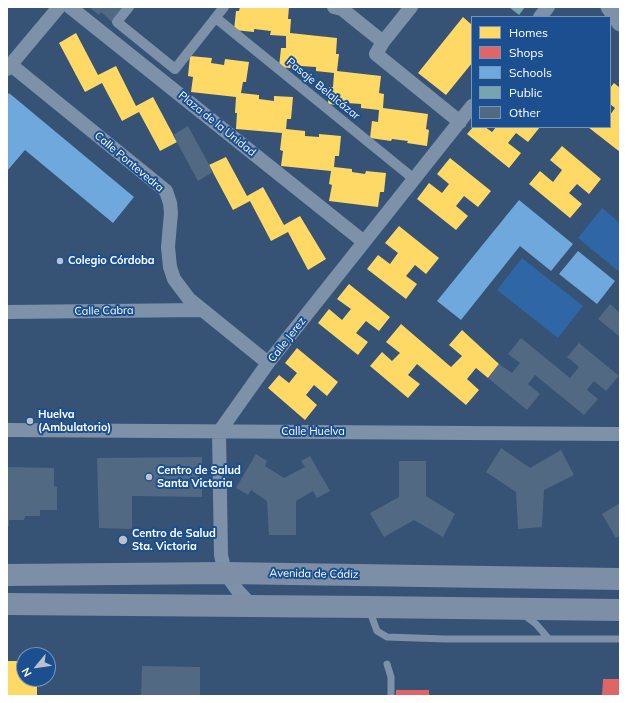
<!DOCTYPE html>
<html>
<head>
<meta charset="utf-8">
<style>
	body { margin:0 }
	#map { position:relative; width:627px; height:703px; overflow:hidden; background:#365274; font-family:Mulish,sans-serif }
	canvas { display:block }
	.frame { position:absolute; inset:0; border:8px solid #fff; pointer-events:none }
	.legend { position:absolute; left:471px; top:16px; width:140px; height:112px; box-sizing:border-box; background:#1b4f8f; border:1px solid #7695bc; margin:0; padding:5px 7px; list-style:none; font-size:12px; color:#fff }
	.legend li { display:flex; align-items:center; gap:8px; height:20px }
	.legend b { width:20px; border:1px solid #7695bc }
	.north { position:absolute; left:16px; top:647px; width:40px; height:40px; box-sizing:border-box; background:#1b4f8f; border:1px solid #7695bc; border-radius:50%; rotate:241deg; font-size:11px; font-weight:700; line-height:16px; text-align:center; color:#fff }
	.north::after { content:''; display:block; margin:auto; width:14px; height:18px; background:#b9c2ce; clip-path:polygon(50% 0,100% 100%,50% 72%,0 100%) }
</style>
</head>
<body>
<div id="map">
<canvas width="627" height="703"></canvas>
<div class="frame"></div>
<ul class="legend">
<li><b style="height:11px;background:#ffd966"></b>Homes</li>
<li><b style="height:11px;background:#e06666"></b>Shops</li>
<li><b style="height:11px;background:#6fa8dc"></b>Schools</li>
<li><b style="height:11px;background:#76a5af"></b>Public</li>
<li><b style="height:11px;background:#526984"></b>Other</li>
</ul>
<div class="north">N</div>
</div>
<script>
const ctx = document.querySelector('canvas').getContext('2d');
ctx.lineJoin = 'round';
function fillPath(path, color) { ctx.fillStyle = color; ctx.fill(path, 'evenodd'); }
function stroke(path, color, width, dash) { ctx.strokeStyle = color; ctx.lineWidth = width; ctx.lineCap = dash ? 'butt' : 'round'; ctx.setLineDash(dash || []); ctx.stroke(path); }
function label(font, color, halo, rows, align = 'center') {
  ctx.font = font + ' Mulish,sans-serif'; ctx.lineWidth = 4; ctx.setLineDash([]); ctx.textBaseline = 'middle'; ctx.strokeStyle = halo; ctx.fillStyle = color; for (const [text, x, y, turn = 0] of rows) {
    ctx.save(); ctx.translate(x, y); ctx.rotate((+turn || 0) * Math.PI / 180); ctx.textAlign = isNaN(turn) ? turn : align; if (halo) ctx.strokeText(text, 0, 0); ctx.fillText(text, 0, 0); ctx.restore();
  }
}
const green = new Path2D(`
	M602 208 620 223V269L618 271 578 238Z
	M522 258 583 306 558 338 497 290Z`);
const homes = new Path2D(`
	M240 7H289L288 19H291L290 33 337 38 336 54H339L337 71 381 76 379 93 384 94 383 108 428 114 426 129 429 130 427 146 407 143 408 141 392 139 391 141 370 138 372 121 378 122 379 110 361 108V104L347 103V106L328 104 329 87H333L334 73 316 71V67L300 66V69L279 67 281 48H286V36L270 35 271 31 254 29V32L234 30 236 11H239Z
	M463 17 472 25V63L446 95 418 73Z
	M76 33 98 75 116 66 136 106 153 97 177 142 160 151 139 112 122 121 102 83 85 92 59 43Z
	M190 56 212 58 211 63 224 65 225 59 249 62 246 82H243L241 93 259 95V99L274 101V96L293 97 291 119H287L286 129 305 131V136L319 137V134L341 136 339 156H335L334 167 352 169V172L365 174 366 171 386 173 384 192H380L378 207 329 201 332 185 329 184 331 171 281 166 283 151 280 150 282 133 236 129 237 113H235L236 97 191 92 193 77 188 76Z
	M614 83 620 88V152L588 127H610V115L615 108 610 104V88Z
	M473 127H485L492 132 496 127H540L528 142 516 133 508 143 521 153 509 168 467 134Z
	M562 146 601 179 589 194 577 184 569 193 582 204 570 218 529 184 540 171 553 182 562 170 550 160Z
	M226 157 247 196 263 187 284 225 300 216 326 259 308 270 288 232 271 241 250 201 233 210 209 165Z
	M450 158 491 191 478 207 464 196 456 206 468 216 456 230 417 199 429 183 442 193 449 184 437 174Z
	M399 226 439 258 426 274 415 265 406 276 417 284 406 299 367 269 378 255 390 264 398 253 385 243Z
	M349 284 390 317 379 331 366 321 356 333 368 342 358 355 318 323 329 309 342 320 351 309 337 299Z
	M401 324 451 367 462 356 449 345 462 330 499 364 488 378 476 368 467 379 479 390 466 405 417 364 408 375 420 384 408 398 370 366 382 352 392 361 400 353 386 342Z
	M297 348 338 382 327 396 314 385 306 395 317 405 305 420 268 388 279 375 289 383 297 373 285 363Z
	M7 661H24V679H37V696H7Z`);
const shops = new Path2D(`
	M603 679H620V696H602Z
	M396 690H429V696H396Z`);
const schools = new Path2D(`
	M9 93 134 197 113 223 25 150 7 171V96Z
	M519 200 573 244 551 271 520 246 461 320 437 301Z
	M578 251 615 281 597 304 559 274Z`);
const public = new Path2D(`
	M509 7H525L519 15Z`);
const building = new Path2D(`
	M89 7H125L112 22 101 12 99 15Z
	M188 126 213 172 198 181 173 135Z
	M610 304 620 313V337L598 319Z
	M521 338 570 378 579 367 567 357 579 343 619 376 606 391 594 381 587 390 598 399 584 415 535 375 528 384 540 394 527 410 488 378 499 364 512 373 520 363 508 354Z
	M501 448 530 468 561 450 574 475 544 490 542 527 518 529 516 492 486 472Z
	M256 454 267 461 265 466 284 478 305 467 301 461 310 456 330 491 317 498 313 491 296 501V535H269L267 501 251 490 248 495 236 488Z
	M202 457V497L132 496V529L99 528 97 458Z
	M399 461H426V496L455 514 443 537 414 520 384 537 370 513 399 497Z
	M7 467 54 468V486L57 487V510H40V516H25L24 520H9V526H7Z
	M620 503V536L616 538 602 514Z
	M142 666 200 667V696H141Z`);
const service = new Path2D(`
	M369 609 377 631 387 637 445 639H620
	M524 615 536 624 548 638
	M387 664 391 677V696`);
const pedestrian = new Path2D(`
	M129 7 117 22 175 69 224 7
	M216 18 414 179`);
const minor = new Path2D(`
	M70 7 364 242
	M334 7 342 9 383 42
	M411 7 383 42 376 54 460 122
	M540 17 548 7
	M11 65 166 191 170 203 171 213 168 247 170 267 174 279 189 299 268 363
	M7 69 59 7
	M7 312 202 310
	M7 430 620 434
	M252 606 238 591 225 573 221 555 219 432 268 363 472 106`);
const tertiary = new Path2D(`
	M609 7 620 23`);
const primary = new Path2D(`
	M7 575 225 573 620 579
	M7 604 369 607 620 610`);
const markers = [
	[60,261,4,"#b9c2ce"],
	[30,421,4,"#b9c2ce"],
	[149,477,4,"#b9c2ce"],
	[123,540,5,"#b9c2ce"]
];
const streetNames = [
	["Pasaje Belalcázar",323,89,39],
	["Plaza de la Unidad",217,124,39],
	["Calle Pontevedra",129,162,40],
	["Calle Cabra",104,311,-1],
	["Calle Jerez",287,340,-52],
	["Calle Huelva",313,432],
	["Avenida de Cádiz",314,574,1]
];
const poiNames = [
	["Colegio Córdoba",68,261],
	["Huelva",38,415],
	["(Ambulatorio)",38,428],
	["Centro de Salud",157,471],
	["Santa Victoria",157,484],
	["Centro de Salud",132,534],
	["Sta. Victoria",132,547]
];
fillPath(green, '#2f66a5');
fillPath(homes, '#ffd966');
fillPath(shops, '#e06666');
fillPath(schools, '#6fa8dc');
fillPath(public, '#76a5af');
fillPath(building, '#526984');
stroke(service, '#7d92a8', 7);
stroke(pedestrian, '#7d92a8', 10);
stroke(minor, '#7d92a8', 14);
stroke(tertiary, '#7d92a8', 17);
stroke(primary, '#7d8ea7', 22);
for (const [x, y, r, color] of markers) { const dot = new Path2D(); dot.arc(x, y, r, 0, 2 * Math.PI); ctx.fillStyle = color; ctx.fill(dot); stroke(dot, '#1b4f8f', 1.5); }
label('11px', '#fff', '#1b4f8f', streetNames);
label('bold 11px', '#fff', '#1b4f8f', poiNames, 'left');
</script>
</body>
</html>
